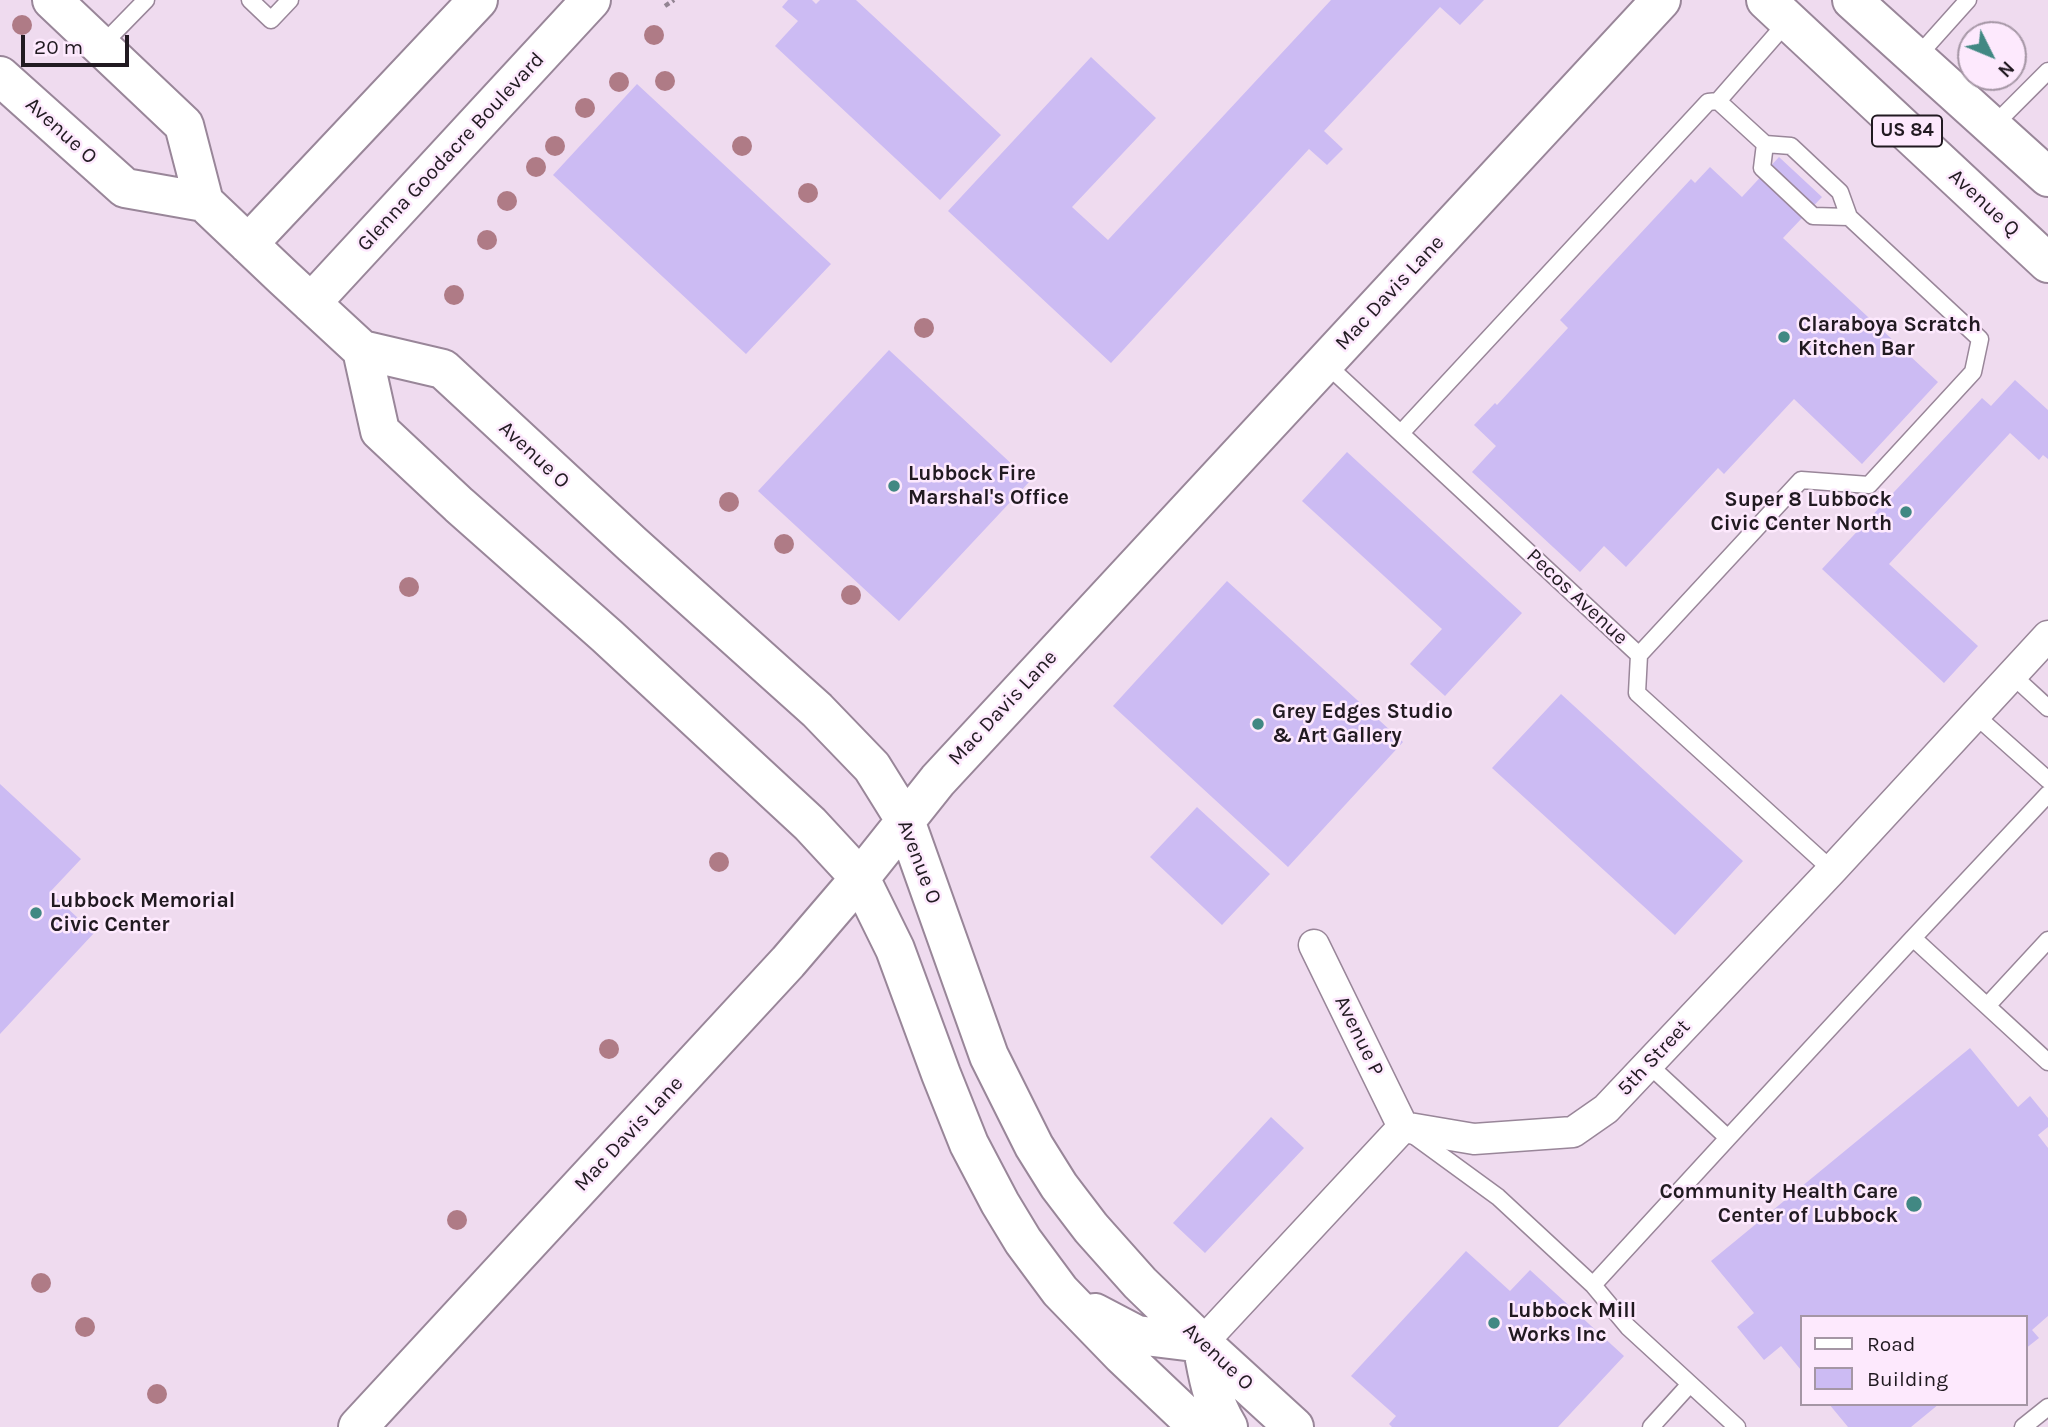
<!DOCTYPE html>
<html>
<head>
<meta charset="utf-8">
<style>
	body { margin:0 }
	#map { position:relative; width:2048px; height:1427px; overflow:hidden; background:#efdbef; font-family:Karla,sans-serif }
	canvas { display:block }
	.legend { position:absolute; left:1800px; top:1315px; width:228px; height:91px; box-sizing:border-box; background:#fde9fd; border:2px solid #a596a5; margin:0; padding:9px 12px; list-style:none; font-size:21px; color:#211a21 }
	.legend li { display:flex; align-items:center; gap:14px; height:35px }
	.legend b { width:35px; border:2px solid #a596a5 }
	.north { position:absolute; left:1957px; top:21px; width:70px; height:70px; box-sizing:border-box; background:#fde9fd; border:2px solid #a596a5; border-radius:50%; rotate:133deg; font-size:19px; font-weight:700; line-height:28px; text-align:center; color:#211a21 }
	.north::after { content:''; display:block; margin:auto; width:24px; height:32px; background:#418883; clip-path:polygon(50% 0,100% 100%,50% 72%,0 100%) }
	.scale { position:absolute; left:21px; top:35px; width:108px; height:32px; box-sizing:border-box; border:4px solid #211a21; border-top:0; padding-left:9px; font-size:21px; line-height:24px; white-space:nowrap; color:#211a21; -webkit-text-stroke:5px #fde9fd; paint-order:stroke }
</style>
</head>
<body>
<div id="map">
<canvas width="2048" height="1427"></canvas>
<ul class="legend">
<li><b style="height:9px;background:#fff"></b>Road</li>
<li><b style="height:19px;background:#ccbbf3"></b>Building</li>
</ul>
<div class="north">N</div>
<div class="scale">20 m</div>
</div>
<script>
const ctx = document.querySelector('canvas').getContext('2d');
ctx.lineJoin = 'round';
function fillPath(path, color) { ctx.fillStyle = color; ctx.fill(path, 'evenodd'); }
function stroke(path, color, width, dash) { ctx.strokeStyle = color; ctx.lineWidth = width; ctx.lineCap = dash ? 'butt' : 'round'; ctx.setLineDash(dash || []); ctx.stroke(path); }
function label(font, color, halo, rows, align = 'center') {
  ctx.font = font + ' Karla,sans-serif'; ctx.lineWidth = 5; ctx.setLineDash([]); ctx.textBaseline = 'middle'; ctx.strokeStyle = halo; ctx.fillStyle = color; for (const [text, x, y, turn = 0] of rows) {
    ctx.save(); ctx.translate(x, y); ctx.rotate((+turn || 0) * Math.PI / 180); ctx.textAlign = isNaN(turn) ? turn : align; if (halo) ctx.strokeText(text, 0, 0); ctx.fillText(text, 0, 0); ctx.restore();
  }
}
const building = new Path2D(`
	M788 0H812L816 4 820 0H856L1001 135 940 200 775 46 798 21 782 7Z
	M1331 0H1484L1460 25 1440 7 1324 131 1343 149 1327 165 1309 149 1111 363 948 211 1091 57 1156 118 1072 207 1108 240Z
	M637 84 831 264 746 354 553 175Z
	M1779 157 1822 197 1783 238 1938 382 1862 464 1794 399 1724 474 1718 468 1626 567 1604 546 1580 572 1472 472 1496 446 1474 425 1495 403 1497 405 1568 328 1560 320 1691 179 1695 183 1710 167 1742 197Z
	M889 350 1030 481 899 621 758 491Z
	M2015 380 2048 410V459L2043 455 2039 460 2010 433 1889 564 1978 646 1944 683 1822 569 1982 398 1991 406Z
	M1347 452 1522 613 1445 696 1410 664 1442 629 1302 501Z
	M1227 581 1403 742 1288 867 1113 706Z
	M1561 694 1743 861 1675 935 1492 768Z
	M0 784 81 859 50 892 94 933 0 1034Z
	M1197 807 1270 874 1222 925 1150 857Z
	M1970 1048 2018 1107 2030 1096 2048 1118V1127L2038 1135 2048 1148V1316L2032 1330 2039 1338 2025 1349V1317H1801V1370L1781 1346 1764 1360 1737 1327 1754 1313 1711 1261Z
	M1271 1117 1304 1148 1205 1253 1173 1223Z
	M1466 1251 1510 1291 1530 1270 1624 1356 1558 1427H1392L1389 1424 1396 1416 1351 1376Z
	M1829 1404H1939L1911 1427H1848Z`);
const path = new Path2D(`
	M665 6 674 0`);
const lane = new Path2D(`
	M250 0 271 20 290 0
	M101 46 146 0
	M1916 58 1968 0
	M1992 127 2048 71
	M1765 144 1791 146 1840 192 1849 217
	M1325 363 1639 655 1637 693 1832 870
	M1401 433 1708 102 1718 101
	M1639 655 1801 480 1869 485 1973 372 1980 339 1849 217 1813 216 1762 168 1765 144 1718 101 1788 21
	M2012 675 2048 708
	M1975 715 2048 780
	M1913 938 2048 794
	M1987 1006 2048 940
	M1648 1064 1728 1138 1913 938 2048 1062
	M1413 1135 1498 1197 1593 1285
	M1728 1138 1593 1285 1628 1327 1737 1427
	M1651 1427 1690 1384
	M2023 1427 2048 1407`);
const street = new Path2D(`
	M1314 945 1403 1127
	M1403 1127 1474 1139 1573 1132 1606 1109 1832 870 2048 636
	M1202 1343 1403 1127`);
const secondary = new Path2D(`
	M52 0 184 125 204 202 283 277 362 350 443 369 632 544 817 710 872 767 905 820 989 1056 1034 1146 1059 1186 1091 1228 1140 1283 1202 1343 1294 1427
	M0 76 125 188 204 202
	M248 244 478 0
	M311 303 591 0
	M362 350 380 431 459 505 607 636 810 824 860 878 895 949 941 1074 969 1144 1000 1203 1023 1241 1060 1291 1122 1355 1198 1427
	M1095 1313 1137 1335 1202 1343
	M1202 1343C1207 1372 1212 1402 1228 1427
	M358 1427 788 962 860 878 938 780 1661 0`);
const highway = new Path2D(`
	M1766 0 2048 263
	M1852 0 2048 177`);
const trees = [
	[22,25],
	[654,35],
	[665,81],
	[619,82],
	[585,108],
	[555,146],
	[742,146],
	[536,167],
	[808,193],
	[507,201],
	[487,240],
	[454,295],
	[924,328],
	[729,502],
	[784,544],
	[409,587],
	[851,595],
	[719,862],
	[609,1049],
	[457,1220],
	[41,1283],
	[85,1327],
	[157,1394]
];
const markers = [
	[1784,337,7,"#418883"],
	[894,486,7,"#418883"],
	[1906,512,7,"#418883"],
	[1258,724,7,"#418883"],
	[36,913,7,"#418883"],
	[1914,1204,9,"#418883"],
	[1494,1323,7,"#418883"]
];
const shields = [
	[1907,131,70]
];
const shieldNames = [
	["US 84",1907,131]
];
const streetNames = [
	["Avenue O",61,131,42],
	["Glenna Goodacre Boulevard",451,152,-47],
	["Avenue Q",1984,203,43],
	["Mac Davis Lane",1390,293,-47],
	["Avenue O",534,455,43],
	["Pecos Avenue",1577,597,43],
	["Mac Davis Lane",1003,708,-47],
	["Avenue O",919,862,69],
	["Avenue P",1359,1036,64],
	["5th Street",1654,1058,-47],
	["Mac Davis Lane",629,1134,-47],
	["Avenue O",1218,1357,43]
];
const poiNames = [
	["Claraboya Scratch",1798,325],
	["Kitchen Bar",1798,349],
	["Lubbock Fire",908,474],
	["Marshal's Office",908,498],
	["Super 8 Lubbock",1892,500,"right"],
	["Civic Center North",1892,524,"right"],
	["Grey Edges Studio",1272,712],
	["& Art Gallery",1272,736],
	["Lubbock Memorial",50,901],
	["Civic Center",50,925],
	["Community Health Care",1898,1192,"right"],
	["Center of Lubbock",1898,1216,"right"],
	["Lubbock Mill",1508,1311],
	["Works Inc",1508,1335]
];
fillPath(building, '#ccbbf3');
stroke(lane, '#998699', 19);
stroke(street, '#998699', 33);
stroke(secondary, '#998699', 42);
stroke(highway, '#998699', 42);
stroke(path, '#928492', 4.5, [5, 3.5]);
stroke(lane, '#fff', 16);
stroke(street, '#fff', 30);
stroke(secondary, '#fff', 38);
stroke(highway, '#fff', 38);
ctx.fillStyle = '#af7b86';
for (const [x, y] of trees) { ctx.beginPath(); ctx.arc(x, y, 10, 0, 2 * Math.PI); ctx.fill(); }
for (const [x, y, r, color] of markers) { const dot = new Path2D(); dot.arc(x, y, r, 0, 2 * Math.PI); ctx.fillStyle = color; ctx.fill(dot); stroke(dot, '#fde9fd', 2.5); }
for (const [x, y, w] of shields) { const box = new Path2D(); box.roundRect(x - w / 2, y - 15.5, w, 31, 5); ctx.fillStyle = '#fde9fd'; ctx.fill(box); stroke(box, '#211a21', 2); }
label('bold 19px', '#211a21', null, shieldNames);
label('21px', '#211a21', '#fde9fd', streetNames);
label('bold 21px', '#211a21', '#fde9fd', poiNames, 'left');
</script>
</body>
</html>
